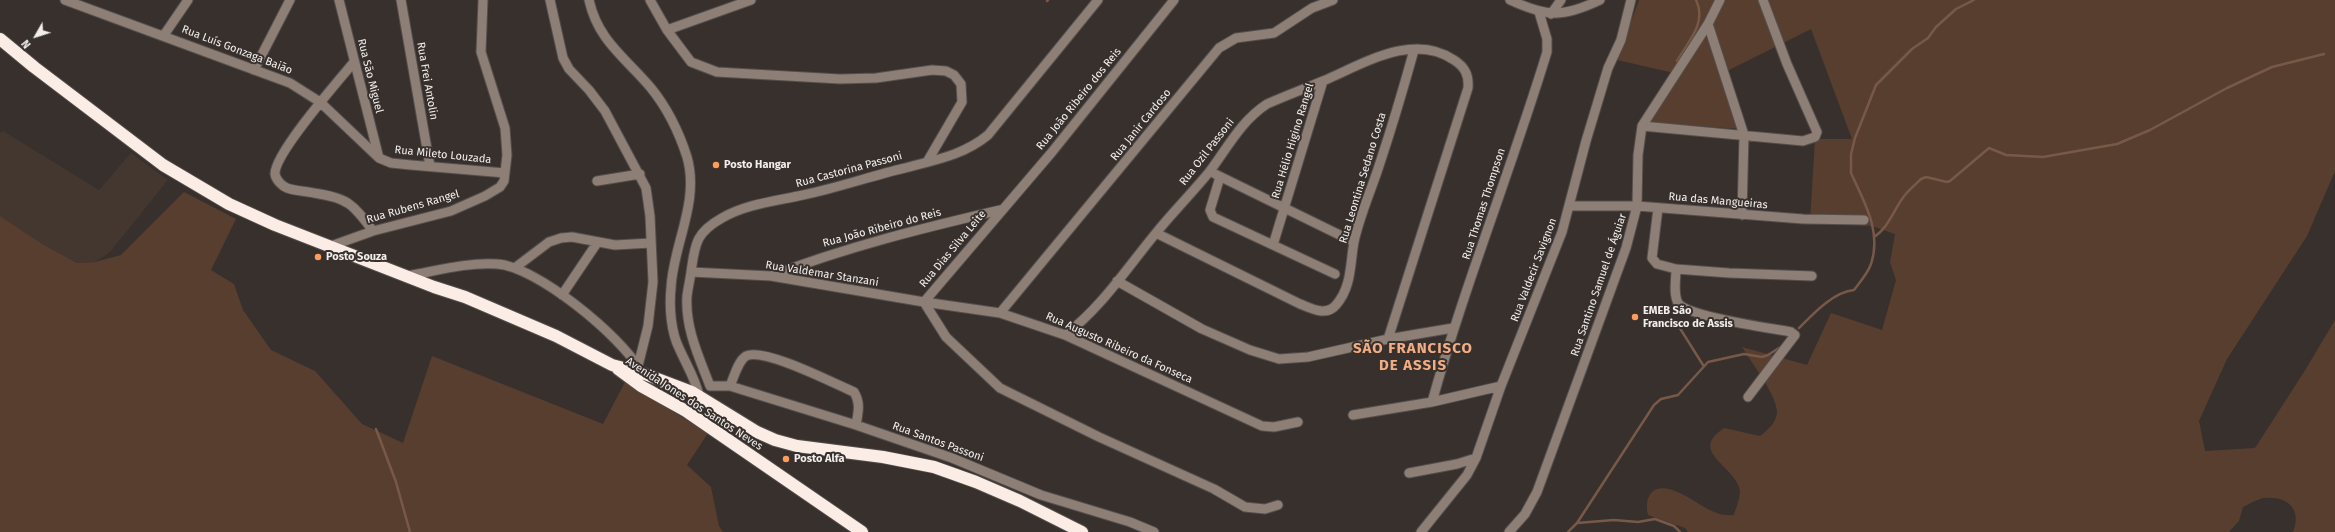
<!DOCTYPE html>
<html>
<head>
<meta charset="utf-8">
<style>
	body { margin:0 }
	#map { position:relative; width:2335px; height:532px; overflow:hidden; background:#37302d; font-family:"Fira Sans",sans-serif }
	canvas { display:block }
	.north { position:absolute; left:16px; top:16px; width:40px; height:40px; -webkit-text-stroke:3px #37302d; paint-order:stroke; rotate:231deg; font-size:11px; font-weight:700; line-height:16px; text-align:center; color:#f2eeeb }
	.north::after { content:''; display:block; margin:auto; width:14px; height:18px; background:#f2eeeb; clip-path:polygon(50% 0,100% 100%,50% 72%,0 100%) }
</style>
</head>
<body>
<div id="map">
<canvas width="2335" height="532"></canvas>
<div class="north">N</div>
</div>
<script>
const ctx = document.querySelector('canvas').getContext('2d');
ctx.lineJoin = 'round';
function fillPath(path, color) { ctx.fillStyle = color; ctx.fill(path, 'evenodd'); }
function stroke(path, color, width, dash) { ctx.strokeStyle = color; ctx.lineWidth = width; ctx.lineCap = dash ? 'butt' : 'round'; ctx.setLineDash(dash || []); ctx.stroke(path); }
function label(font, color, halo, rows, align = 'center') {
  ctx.font = font + ' "Fira Sans",sans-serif'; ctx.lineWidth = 4; ctx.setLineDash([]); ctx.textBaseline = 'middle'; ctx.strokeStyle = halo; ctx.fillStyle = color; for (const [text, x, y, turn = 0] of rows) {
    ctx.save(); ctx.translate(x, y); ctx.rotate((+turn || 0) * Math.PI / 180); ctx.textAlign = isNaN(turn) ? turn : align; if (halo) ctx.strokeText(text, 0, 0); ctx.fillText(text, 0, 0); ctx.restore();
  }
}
const built = new Path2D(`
	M3 131 99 190 131 153 168 180 110 252 95 262 77 263 44 245 0 216V133Z`);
const green = new Path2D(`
	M1639 0H2335V171L2307 236 2227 359 2199 421 2205 451 2255 448 2304 372 2335 320V532H2293C2302 509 2288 496 2264 498 2258 499 2249 504 2243 507L2239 521 2229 532H1688L1685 528 1648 515C1644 497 1652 483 1672 490 1693 496 1711 518 1734 515 1736 507 1742 495 1739 487 1731 464 1689 451 1724 428L1760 436C1768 430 1777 422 1777 411 1775 392 1752 364 1742 347L1807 365 1831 313 1882 330 1896 280 1890 262 1895 234 1872 226 1810 222 1815 139H1852L1811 29 1723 73 1742 129 1648 123 1674 73 1617 60Z
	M184 192 236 219 211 270 234 284 243 310 271 350 315 371 362 424 403 443 432 356 603 424 625 382 708 433 687 465 711 487 719 526 723 532H0V216L44 245 77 263 95 262 121 255Z`);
const stream = new Path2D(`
	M1047 1 1048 0
	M1677 61C1689 41 1707 22 1696 0
	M1874 237C1888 228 1893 212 1902 199 1907 191 1915 185 1921 179L1926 177 1947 182 1950 181 1989 148 2006 155 2043 157 2117 144 2150 130 2227 88 2272 67 2324 54
	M1676 322 1703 365
	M1799 328C1813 314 1833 292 1854 290 1860 282 1868 273 1871 264 1882 231 1864 202 1851 173V154L1855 138 1876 85 1912 49 1928 38 1936 27 1956 9 1974 0
	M376 429 396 482 410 532
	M1577 523 1614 520 1638 522 1655 519 1674 526 1680 532
	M1568 532 1577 523 1654 405 1661 399 1678 395 1708 362 1744 354 1762 357 1768 355 1782 346`);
const minor = new Path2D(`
	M65 0 290 83 320 102 379 158 391 163 411 165 505 173
	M339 0 379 158
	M401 0 430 166
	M550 0 563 58 569 69 589 90 605 111 646 188 650 216 653 282 648 326 638 366
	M589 0C598 41 626 58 651 88 668 109 679 132 687 157 700 202 673 245 671 288 669 307 671 332 679 348 686 364 695 378 699 395
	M650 0 667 30 691 62 717 72 840 79 876 78 932 70 946 71 954 75 961 84 962 102 927 162
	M1510 0C1547 17 1562 18 1600 0
	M1551 14 1561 0
	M1708 24 1744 135 1742 215
	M667 30 751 0
	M164 35 188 0
	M354 62C339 80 274 154 275 174 276 180 282 186 287 188 295 191 305 191 314 193 348 198 353 204 373 231
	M254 70 290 0
	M1642 126 1803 141 1815 137 1817 132 1787 64 1763 0
	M1215 174 1354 242
	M1220 177 1210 210 1213 217 1335 274
	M597 181 640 174
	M1570 206H1637L1803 219 1864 220
	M1658 208 1652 258 1657 264 1676 269C1676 279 1673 294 1678 303 1688 317 1771 328 1791 332L1795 335 1748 397
	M1156 233 1300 304C1311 308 1326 317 1336 305 1352 287 1350 263 1354 242 1359 218 1370 193 1378 169 1391 130 1403 90 1414 50
	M1273 245 1323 81
	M331 246 373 231 451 211 485 196 500 187 504 181 507 155 505 128 481 52 483 0
	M516 267 549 242 561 238 572 237 615 245 651 243
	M1676 269 1729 273 1812 276
	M691 272 771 276 924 302 1000 313 1065 335 1262 426 1274 427 1298 422
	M407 276C436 271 467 262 497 264 536 266 621 336 640 370
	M771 276C846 247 923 228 1000 210
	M1117 281 1202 329 1250 350 1279 359 1308 357 1388 339 1453 328
	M562 295 597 243
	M924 302 946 337 1000 388 1099 437 1214 489 1245 507 1265 509 1278 505
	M924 302 1052 152 1174 0
	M1000 313 1219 48 1236 38 1274 33 1312 8 1333 0
	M1065 335C1101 308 1127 268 1156 233 1173 212 1193 192 1210 171 1228 147 1241 121 1267 104 1285 96 1304 89 1323 81 1363 64 1413 32 1454 60 1465 67 1469 75 1468 88L1388 339
	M710 386C699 357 685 328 687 296 688 288 690 280 691 272 695 245 695 233 722 218 746 204 776 201 803 195 837 188 871 176 905 168 935 160 964 155 988 135L1098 0
	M710 386H730L856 425 952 458 1041 495 1130 522 1154 532
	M730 386C734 377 738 361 746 356 764 347 835 384 854 392 861 403 858 413 856 425
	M1432 402C1465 284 1511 170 1547 52V39L1539 12
	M1353 415 1432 402 1501 386
	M1409 473 1457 464 1476 458
	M1421 532 1467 475 1476 458 1501 386 1562 232 1586 141 1608 68 1621 40 1631 0
	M1509 532 1525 514 1537 492 1626 248 1637 206 1638 155 1642 126 1708 24 1720 0`);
const highway = new Path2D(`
	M0 39 34 67 163 165 229 204 275 225 434 287 465 297 556 336 612 365 642 373 692 392 757 432 775 440 797 446 883 457 934 467 976 482 1020 501 1082 532
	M618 369 641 386 686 411 862 532`);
const markers = [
	[716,165,4,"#ff9b5b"],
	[318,257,4,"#ff9b5b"],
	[1635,317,4,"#ff9b5b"],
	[786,459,4,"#ff9b5b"]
];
const streetNames = [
	["Rua Luís Gonzaga Baião",237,50,21],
	["Rua São Miguel",370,76,76],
	["Rua Frei Antolin",427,81,80],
	["Rua João Ribeiro dos Reis",1079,99,-51],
	["Rua Janir Cardoso",1141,125,-51],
	["Rua Hélio Higino Rangel",1293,141,-73],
	["Rua Ozil Passoni",1207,152,-52],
	["Rua Mileto Louzada",443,155,6],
	["Rua Castorina Passoni",849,170,-15],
	["Rua Leontina Sedano Costa",1363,178,-73],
	["Rua das Mangueiras",1718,201,5],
	["Rua Thomas Thompson",1484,204,-72],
	["Rua Rubens Rangel",413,207,-16],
	["Rua João Ribeiro do Reis",882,228,-15],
	["Rua Dias Silva Leite",953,249,-50],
	["Rua Valdecir Savignon",1534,270,-69],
	["Rua Valdemar Stanzani",822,274,9],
	["Rua Santino Samuel de Águiar",1599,285,-71],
	["Rua Augusto Ribeiro da Fonseca",1119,348,24],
	["Avenida Jones dos Santos Neves",694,404,33],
	["Rua Santos Passoni",938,442,20]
];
const poiNames = [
	["Posto Hangar",724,165],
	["Posto Souza",326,257],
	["EMEB São",1643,311],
	["Francisco de Assis",1643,324],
	["Posto Alfa",794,459]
];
const districtNames = [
	["SÃO FRANCISCO",1413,349],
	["DE ASSIS",1413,366]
];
fillPath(built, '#443730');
fillPath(green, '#583e2f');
stroke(stream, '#785948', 2.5);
stroke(minor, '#554e4b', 11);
stroke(highway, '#554e4b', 14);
stroke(minor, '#8d7e76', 9);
stroke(highway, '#fbede5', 12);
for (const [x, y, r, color] of markers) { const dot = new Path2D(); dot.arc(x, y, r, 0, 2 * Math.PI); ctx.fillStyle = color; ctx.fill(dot); stroke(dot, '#37302d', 1.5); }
label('11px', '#f2eeeb', '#37302d', streetNames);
label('bold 11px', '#f2eeeb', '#37302d', poiNames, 'left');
ctx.letterSpacing = '1px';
label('bold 15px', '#f3ad83', '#37302d', districtNames);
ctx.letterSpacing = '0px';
</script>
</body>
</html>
